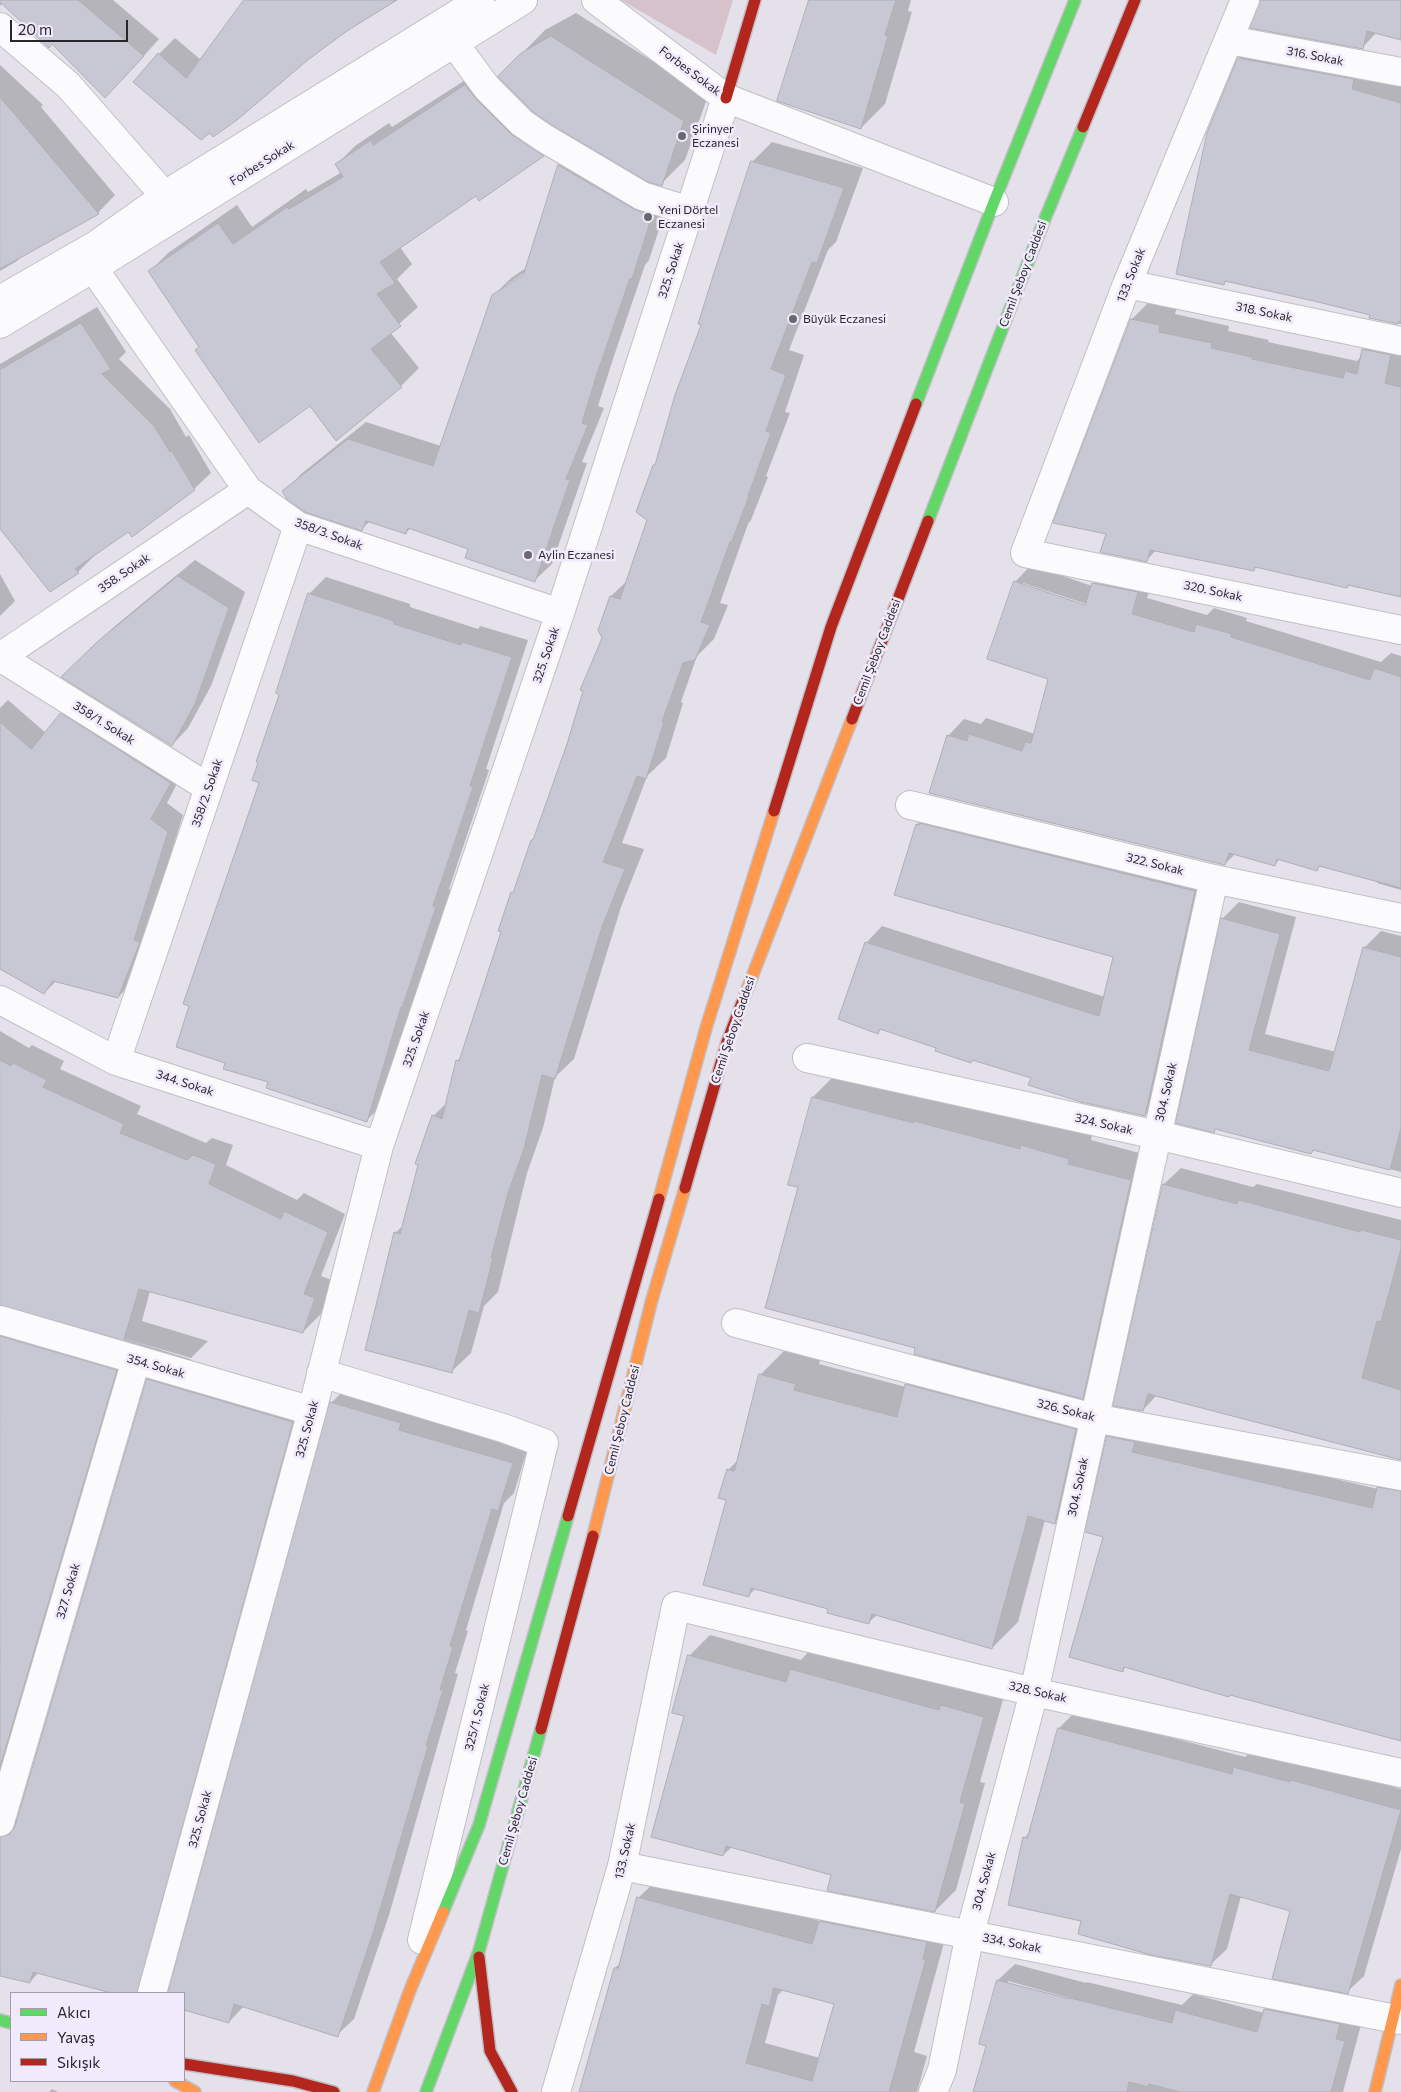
<!DOCTYPE html>
<html>
<head>
<meta charset="utf-8">
<style>
	body { margin:0 }
	#map { position:relative; width:1401px; height:2092px; overflow:hidden; background:#e4e1ea; font-family:Commissioner,sans-serif }
	canvas { display:block }
	.legend { position:absolute; left:10px; top:1992px; width:175px; height:90px; box-sizing:border-box; background:#f0eafc; border:1px solid #a09ca9; margin:0; padding:6px 9px; list-style:none; font-size:15px; color:#28262c }
	.legend li { display:flex; align-items:center; gap:10px; height:25px }
	.legend b { width:25px; border:1px solid #a09ca9 }
	.scale { position:absolute; left:10px; top:20px; width:118px; height:22px; box-sizing:border-box; border:2px solid #28262c; border-top:0; padding-left:6px; font-size:15px; line-height:18px; white-space:nowrap; color:#28262c; -webkit-text-stroke:4px #f0eafc; paint-order:stroke }
</style>
</head>
<body>
<div id="map">
<canvas width="1401" height="2092"></canvas>
<ul class="legend">
<li><b style="height:6px;background:#63d668"></b>Akıcı</li>
<li><b style="height:6px;background:#ff974d"></b>Yavaş</li>
<li><b style="height:6px;background:#b3261e"></b>Sıkışık</li>
</ul>
<div class="scale">20 m</div>
</div>
<script>
const ctx = document.querySelector('canvas').getContext('2d');
ctx.lineJoin = 'round';
function fillPath(path, color) { ctx.fillStyle = color; ctx.fill(path, 'evenodd'); }
function stroke(path, color, width, dash) { ctx.strokeStyle = color; ctx.lineWidth = width; ctx.lineCap = dash ? 'butt' : 'round'; ctx.setLineDash(dash || []); ctx.stroke(path); }
function label(font, color, halo, rows, align = 'center') {
  ctx.font = font + ' Commissioner,sans-serif'; ctx.lineWidth = 5; ctx.setLineDash([]); ctx.textBaseline = 'middle'; ctx.strokeStyle = halo; ctx.fillStyle = color; for (const [text, x, y, turn = 0] of rows) {
    ctx.save(); ctx.translate(x, y); ctx.rotate((+turn || 0) * Math.PI / 180); ctx.textAlign = isNaN(turn) ? turn : align; if (halo) ctx.strokeText(text, 0, 0); ctx.fillText(text, 0, 0); ctx.restore();
  }
}
const green = new Path2D(`
	M621 0H733L716 55Z`);
const shadow = new Path2D(`
	M0 0H113L159 39 122 80 52 42 3 3 0 6Z
	M244 0H394L346 30 308 58 213 135 159 54 175 38 201 60Z
	M809 0H911L908 11 912 12 885 104 861 128Z
	M1261 0H1401V39L1377 32 1362 48Z
	M576 13 708 96 685 160 661 184 500 76 545 30Z
	M1256 41 1401 82V324L1371 317 1372 314 1226 281 1224 284 1239 58Z
	M0 65 43 105 41 107 115 195 98 213 24 254 17 261 0 271Z
	M484 68 529 116 561 137 543 155 479 199 476 195 400 247 412 264 397 279 418 307 390 332 419 368 401 386 310 404 200 347 149 272 168 253 237 205 252 227 306 189 308 192 342 172 337 164 355 146 389 123 392 127Z
	M772 142 863 168 836 242 828 250 789 350 804 355 785 412 790 413 766 476 768 477 751 520 748 524 720 603 728 605 714 639 697 656 681 702 683 703 666 758 647 776 622 843 644 849 621 907 574 1059 555 1077 543 1128 527 1173 498 1292 484 1306 471 1353 451 1372 395 1233 404 1225 433 1116 448 1102 457 1061 461 1057 502 931 512 893 515 889 532 840 536 837 603 638 611 596 628 580 649 519 654 465 657 462 703 324 752 162Z
	M577 148 669 199 649 260 645 265 613 359 598 406 604 408 582 462 587 463 552 564 534 581 469 548 411 528 405 533 370 521 362 529 284 492 301 474 366 422 441 446 493 296 511 278 526 268 559 165ZM527 271 528 273 506 288V285Z
	M1149 302 1177 308 1175 314 1229 326 1228 331 1269 340 1268 342 1357 361 1362 355 1363 350 1381 332 1401 336V596L1257 567 1253 570 1156 550 1146 561 1107 533 1132 319Z
	M97 307 126 352 119 359 170 409 186 437 189 435 211 473 194 489 128 530 93 555 94 556 78 572 0 527V364Z
	M195 560 245 592 211 686 188 728 172 745 79 660 115 626Z
	M1031 565 1092 586 1109 567 1154 576 1147 598 1207 615 1214 608 1247 618 1246 621 1381 662 1391 653 1401 656V890L1377 883 1378 881 1321 865 1317 870 1280 859 1274 865 1236 853 1225 864 948 736 964 719 981 724 986 718 1035 734 1049 678 1015 582ZM1023 583 1092 606 1091 608 1023 585Z
	M0 574 15 601 0 616Z
	M326 577 410 604V607L478 629 480 626 528 640 486 769 489 770 449 889 452 890 416 992 383 1104 366 1121 270 1081 261 782 281 694 309 594Z
	M78 698 186 766 167 803 183 815 149 924 134 981 118 997 56 981 44 993 0 966V708L8 700 46 733Z
	M933 808 1211 874 1161 1099 1145 1115 882 1029 878 1032 866 943 882 926 1105 997 1115 956 917 825Z
	M1239 902 1296 917 1265 1034 1336 1052 1364 948 1381 931 1401 936V1172L1315 1149 1311 1153 1217 1128 1214 1131 1222 919Z
	M0 1031 29 1048 32 1045 64 1061 60 1069 141 1106 137 1114 206 1143 212 1138 233 1145 226 1165 297 1200 304 1193 345 1214 321 1276 332 1280 321 1314 303 1332 150 1291 142 1321 208 1341 191 1358 5 1304 3 1306 6 1312 134 1352 14 1819H18L148 1380 166 1362 310 1404 140 1993H126L39 1972 30 1982 0 1975Z
	M837 1073 939 1097 1043 1125 1046 1122 1092 1135 1091 1140 1154 1157 1106 1374 1082 1398 1101 1404 1081 1496 1055 1522 1045 1520 1018 1622 992 1648 877 1615 869 1622 829 1608 756 1588 748 1596 728 1470 738 1460 760 1375 786 1349 821 1358 819 1364 906 1387 933 1358 917 1347 800 1187 790 1184 813 1097Z
	M1181 1168 1253 1187 1257 1184 1401 1220V1459L1157 1395 1143 1410 1164 1184Z
	M348 1386 528 1447 514 1493 504 1503 466 1630 468 1631 455 1673 458 1674 389 1915 354 2019 337 2035 244 2006 229 2022 184 2009V1993H169L332 1402Z
	M1125 1420 1149 1435 1378 1489 1395 1471 1401 1472V1740L1126 1667 1122 1670 1105 1536 1108 1437Z
	M710 1635 801 1660 811 1649 958 1689 963 1685 1004 1696 980 1782 985 1783 956 1890 935 1911 833 1874 732 1847 723 1855 686 1715 689 1656Z
	M1075 1712 1245 1757 1251 1751 1306 1766 1308 1764 1401 1789V1849L1364 1976 1347 1992 1292 1910 1241 1896 1227 1949 1210 1965 1083 1920 1024 1838 1031 1831 1059 1728Z
	M659 1878 820 1921 840 1901 945 1939 914 2052 927 2056 917 2092H581L615 1968 620 1963 638 1898ZM784 1989 835 2003 820 2058 765 2043 778 1995Z
	M1015 1964 1086 1983 1087 1982 1182 2005 1193 1994 1264 2013 1265 2009 1281 1993 1361 2025 1343 2092H975L988 2045 998 1980ZM1008 1981 1076 2000 1075 2002 1008 1984Z
	M52 2089 58 2092H49Z`);
const building = new Path2D(`
	M0 0H78L144 56 105 98 52 44 49 48 0 2Z
	M244 0H397L347 31 309 59 237 120 213 137 210 133 201 140 133 82 158 53 186 78Z
	M809 0H896L885 35 888 36 861 129 777 101Z
	M1260 0H1401V40L1367 31 1363 49 1250 28Z
	M551 36 684 121 662 186 648 182 552 125 532 111 499 78 498 76 520 54Z
	M1238 58 1354 79 1352 89 1401 103V322L1399 321 1398 324 1369 318 1370 315 1318 302 1225 281 1224 285 1176 274 1207 133Z
	M465 85 476 99 511 134 544 156 479 201 476 196 380 262 395 283 377 294 401 326 371 349 402 387 336 441 310 406 259 443 195 350 199 347 148 271 218 223 233 244 287 207 289 209 343 177 335 164 371 140 373 145Z
	M0 97 99 214 0 269Z
	M751 161 844 188 817 263 812 262 771 369 786 375 766 431 771 433 748 496H749L732 541 730 542 701 622 710 625 695 660 683 663 662 722H664L646 779 637 776 603 862 625 869 602 927 555 1079 542 1075 524 1149 508 1193 491 1258H493L479 1313 469 1310 452 1373 365 1350 394 1232 400 1234 418 1165 415 1164 432 1115 442 1119 456 1060 459 1061 501 932 498 931 511 892 513 893 531 840H533L567 744 583 691 580 690 602 638 598 630 610 596 620 599 647 520 636 512 653 465H655L675 395 701 325 698 324 714 273Z
	M558 165 634 209 652 216 632 279 630 278 596 377 582 423 588 425 566 479 570 480 535 582 465 558 468 549 408 528 406 534 366 521 362 531 305 512 287 499 282 491 348 439 433 466 492 295 523 275Z
	M1131 319 1160 325 1159 332 1212 343 1211 348 1252 357V359L1343 378 1345 371 1357 374 1362 349 1391 355 1385 383 1401 387V597L1348 585 1347 588 1255 567 1254 571 1150 550 1147 562 1100 552 1106 534 1053 523Z
	M81 323 111 369 102 374 154 426 170 452 172 451 195 490 132 537 128 532 75 569 79 573 50 592 0 529V370Z
	M178 576 229 608 195 704 172 746 61 677 97 642Z
	M1014 581 1085 605 1092 583 1138 592 1132 614 1194 632 1196 624 1232 634 1231 637 1370 680 1374 668 1401 677V888L1319 866 1317 871 1277 859 1275 866 1229 853 1225 865 929 793 947 735 967 741 969 734 1022 751 1025 742 1031 743 1048 679 987 659Z
	M308 593 394 621V624L461 645 462 642 512 657 470 786 473 787 433 906 436 907 402 1008 401 1007 367 1122 266 1088 268 1082 223 1069 225 1063 176 1047 189 1006 183 1004 259 783 252 780 258 763 256 762 279 695 276 693Z
	M61 713 171 783 151 819 168 832 134 940 140 942 118 998 53 981 44 994 0 969V722L31 749Z
	M919 823 1195 891 1145 1116 1081 1102 1028 1085 1031 1078 972 1060 971 1063 935 1051 936 1048 880 1029 878 1034 838 1019 865 942 1099 1016 1113 957 894 895 916 824 919 825Z
	M1221 918 1280 934 1249 1050 1329 1071 1363 947 1401 957V1128L1390 1170 1313 1150 1311 1154 1215 1129 1214 1133 1176 1123Z
	M0 1060 11 1066 13 1063 47 1080 43 1087 124 1124 120 1133 187 1160 193 1155 216 1164 209 1184 281 1219 284 1211 328 1232 304 1294 315 1298 303 1333 139 1289 124 1339 191 1360 0 1305Z
	M812 1097 914 1123V1121L1020 1149 1021 1145 1069 1159 1068 1164 1131 1180 1083 1399 914 1354 915 1348 765 1308 798 1187 788 1185Z
	M1163 1184 1237 1204 1239 1200 1360 1232 1361 1230 1401 1240V1249L1381 1322 1377 1321 1362 1378 1401 1390V1460L1148 1394 1143 1411 1113 1406Z
	M0 1336 117 1370 0 1767Z
	M759 1374 796 1384 794 1390 897 1417 905 1384 1076 1429 1055 1524 1028 1516 992 1649 872 1614 869 1624 827 1613 828 1609 751 1588 749 1597 703 1585 726 1500 718 1498 727 1469 734 1471Z
	M147 1379 293 1422 137 1993H111L33 1972 30 1983 0 1976V1837L10 1834 15 1826Z
	M330 1402 401 1423 399 1430 513 1463 498 1511 492 1509 450 1646 453 1647 440 1690H443L426 1746H428L373 1933 338 2037 234 2004 229 2023 184 2010V1993H168Z
	M1107 1436 1135 1442 1132 1452 1372 1508 1377 1487 1401 1491V1741L1230 1695 1229 1697 1124 1667 1123 1672 1069 1657 1103 1537 1085 1532Z
	M688 1655 786 1682 790 1669 939 1710 941 1705 984 1717 960 1802 965 1804 935 1912 827 1891 831 1875 726 1846 723 1856 651 1837 684 1716 672 1713Z
	M1058 1728 1232 1774 1233 1767 1290 1782 1291 1780 1401 1810 1348 1994 1272 1979 1290 1911 1230 1894 1211 1966 1151 1955 1078 1934 1081 1921 1008 1905 1023 1837 1027 1838Z
	M637 1897 812 1944 819 1921 927 1942 923 1959H926L889 2092H579L614 1968H618ZM774 1988 834 2004 812 2081 746 2063 762 2004 769 2006Z
	M997 1980 1070 1999V1998L1172 2023 1175 2010 1257 2032 1264 2009 1340 2024 1336 2039 1345 2041 1331 2092H1180L1149 2084 1148 2087 1129 2082 1127 2092H973L986 2046 979 2044Z`);
const street = new Path2D(`
	M596 0 726 98 994 202
	M1245 0 1127 284 1025 553 1401 630
	M0 27 68 85 165 196
	M1229 40 1401 72
	M454 43 487 88 522 123 544 138 642 196 690 211
	M93 268 248 490 298 526 560 613
	M1127 284 1401 341
	M0 300 96 245 178 187 480 0
	M0 324 93 268 523 0
	M0 657 248 490
	M0 657 209 788
	M910 805 1214 879 1401 918
	M0 1000 116 1061 379 1146
	M807 1058 1157 1135 1401 1193
	M116 1061 298 526
	M0 1320 312 1411
	M736 1323 1094 1418 1401 1476
	M321 1373 503 1428 544 1443 422 1940
	M0 1822 136 1360
	M622 1866 1401 2020
	M152 1993 312 1411 379 1146 560 613 726 98
	M556 2092 622 1866 676 1606 1034 1692 1401 1773
	M933 2092 942 2070 970 1934 1034 1692 1214 879`);
const fast = new Path2D(`
	M916 404 994 202 1075 0
	M928 521 1044 221 1083 127
	M443 1912 479 1825 568 1516
	M0 2020 11 2023
	M426 2092 479 1951 541 1729`);
const slow = new Path2D(`
	M743 1000 852 719
	M659 1199 706 1028 774 811
	M593 1536 651 1303 685 1188
	M175 2081 195 2092
	M373 2092 410 1990 443 1912
	M1375 2092 1401 1985`);
const jam = new Path2D(`
	M726 98 755 0
	M1083 127 1135 0
	M852 719 928 521
	M774 811 831 627 916 404
	M685 1188 727 1042 743 1000
	M568 1516 659 1199
	M541 1729 593 1536
	M479 1957 490 2051 512 2092
	M184 2064 293 2081 334 2092`);
const markers = [
	[682,136,5,"#6a676e"],
	[648,217,5,"#6a676e"],
	[793,319,5,"#6a676e"],
	[528,555,5,"#6a676e"]
];
const streetNames = [
	["316. Sokak",1315,56,11],
	["Forbes Sokak",690,71,37],
	["Forbes Sokak",262,163,-32],
	["325. Sokak",671,270,-72],
	["Cemil Şeboy Caddesi",1023,274,-69],
	["133. Sokak",1131,275,-68],
	["318. Sokak",1264,312,12],
	["358/3. Sokak",329,534,20],
	["358. Sokak",124,573,-34],
	["320. Sokak",1213,591,12],
	["Cemil Şeboy Caddesi",877,652,-69],
	["325. Sokak",546,655,-71],
	["358/1. Sokak",104,723,32],
	["358/2. Sokak",207,793,-71],
	["322. Sokak",1155,864,14],
	["Cemil Şeboy Caddesi",733,1030,-71],
	["325. Sokak",416,1039,-71],
	["344. Sokak",185,1083,18],
	["304. Sokak",1166,1092,-77],
	["324. Sokak",1104,1124,13],
	["354. Sokak",156,1366,16],
	["326. Sokak",1066,1410,14],
	["Cemil Şeboy Caddesi",622,1420,-76],
	["325. Sokak",307,1429,-75],
	["304. Sokak",1078,1487,-78],
	["327. Sokak",68,1591,-74],
	["328. Sokak",1038,1692,13],
	["325/1. Sokak",477,1717,-76],
	["Cemil Şeboy Caddesi",518,1811,-74],
	["325. Sokak",200,1819,-75],
	["133. Sokak",625,1851,-77],
	["304. Sokak",984,1881,-75],
	["334. Sokak",1012,1943,11]
];
const poiNames = [
	["Şirinyer",692,129],
	["Eczanesi",692,143],
	["Yeni Dörtel",658,210],
	["Eczanesi",658,224],
	["Büyük Eczanesi",803,319],
	["Aylin Eczanesi",538,555]
];
fillPath(green, '#d6c2cb');
fillPath(shadow, '#0003');
fillPath(building, '#c8c8d4');
stroke(building, '#afaeb5', 1);
stroke(street, '#c1bfc5', 30);
stroke(fast, '#c1bfc5', 14);
stroke(slow, '#c1bfc5', 14);
stroke(jam, '#c1bfc5', 14);
stroke(street, '#fbfafc', 28);
stroke(fast, '#63d668', 11);
stroke(slow, '#ff974d', 11);
stroke(jam, '#b3261e', 11);
for (const [x, y, r, color] of markers) { const dot = new Path2D(); dot.arc(x, y, r, 0, 2 * Math.PI); ctx.fillStyle = color; ctx.fill(dot); stroke(dot, '#f0eafc', 2); }
label('12px', '#28262c', '#f0eafc', streetNames);
label('12px', '#28262c', '#f0eafc', poiNames, 'left');
</script>
</body>
</html>
